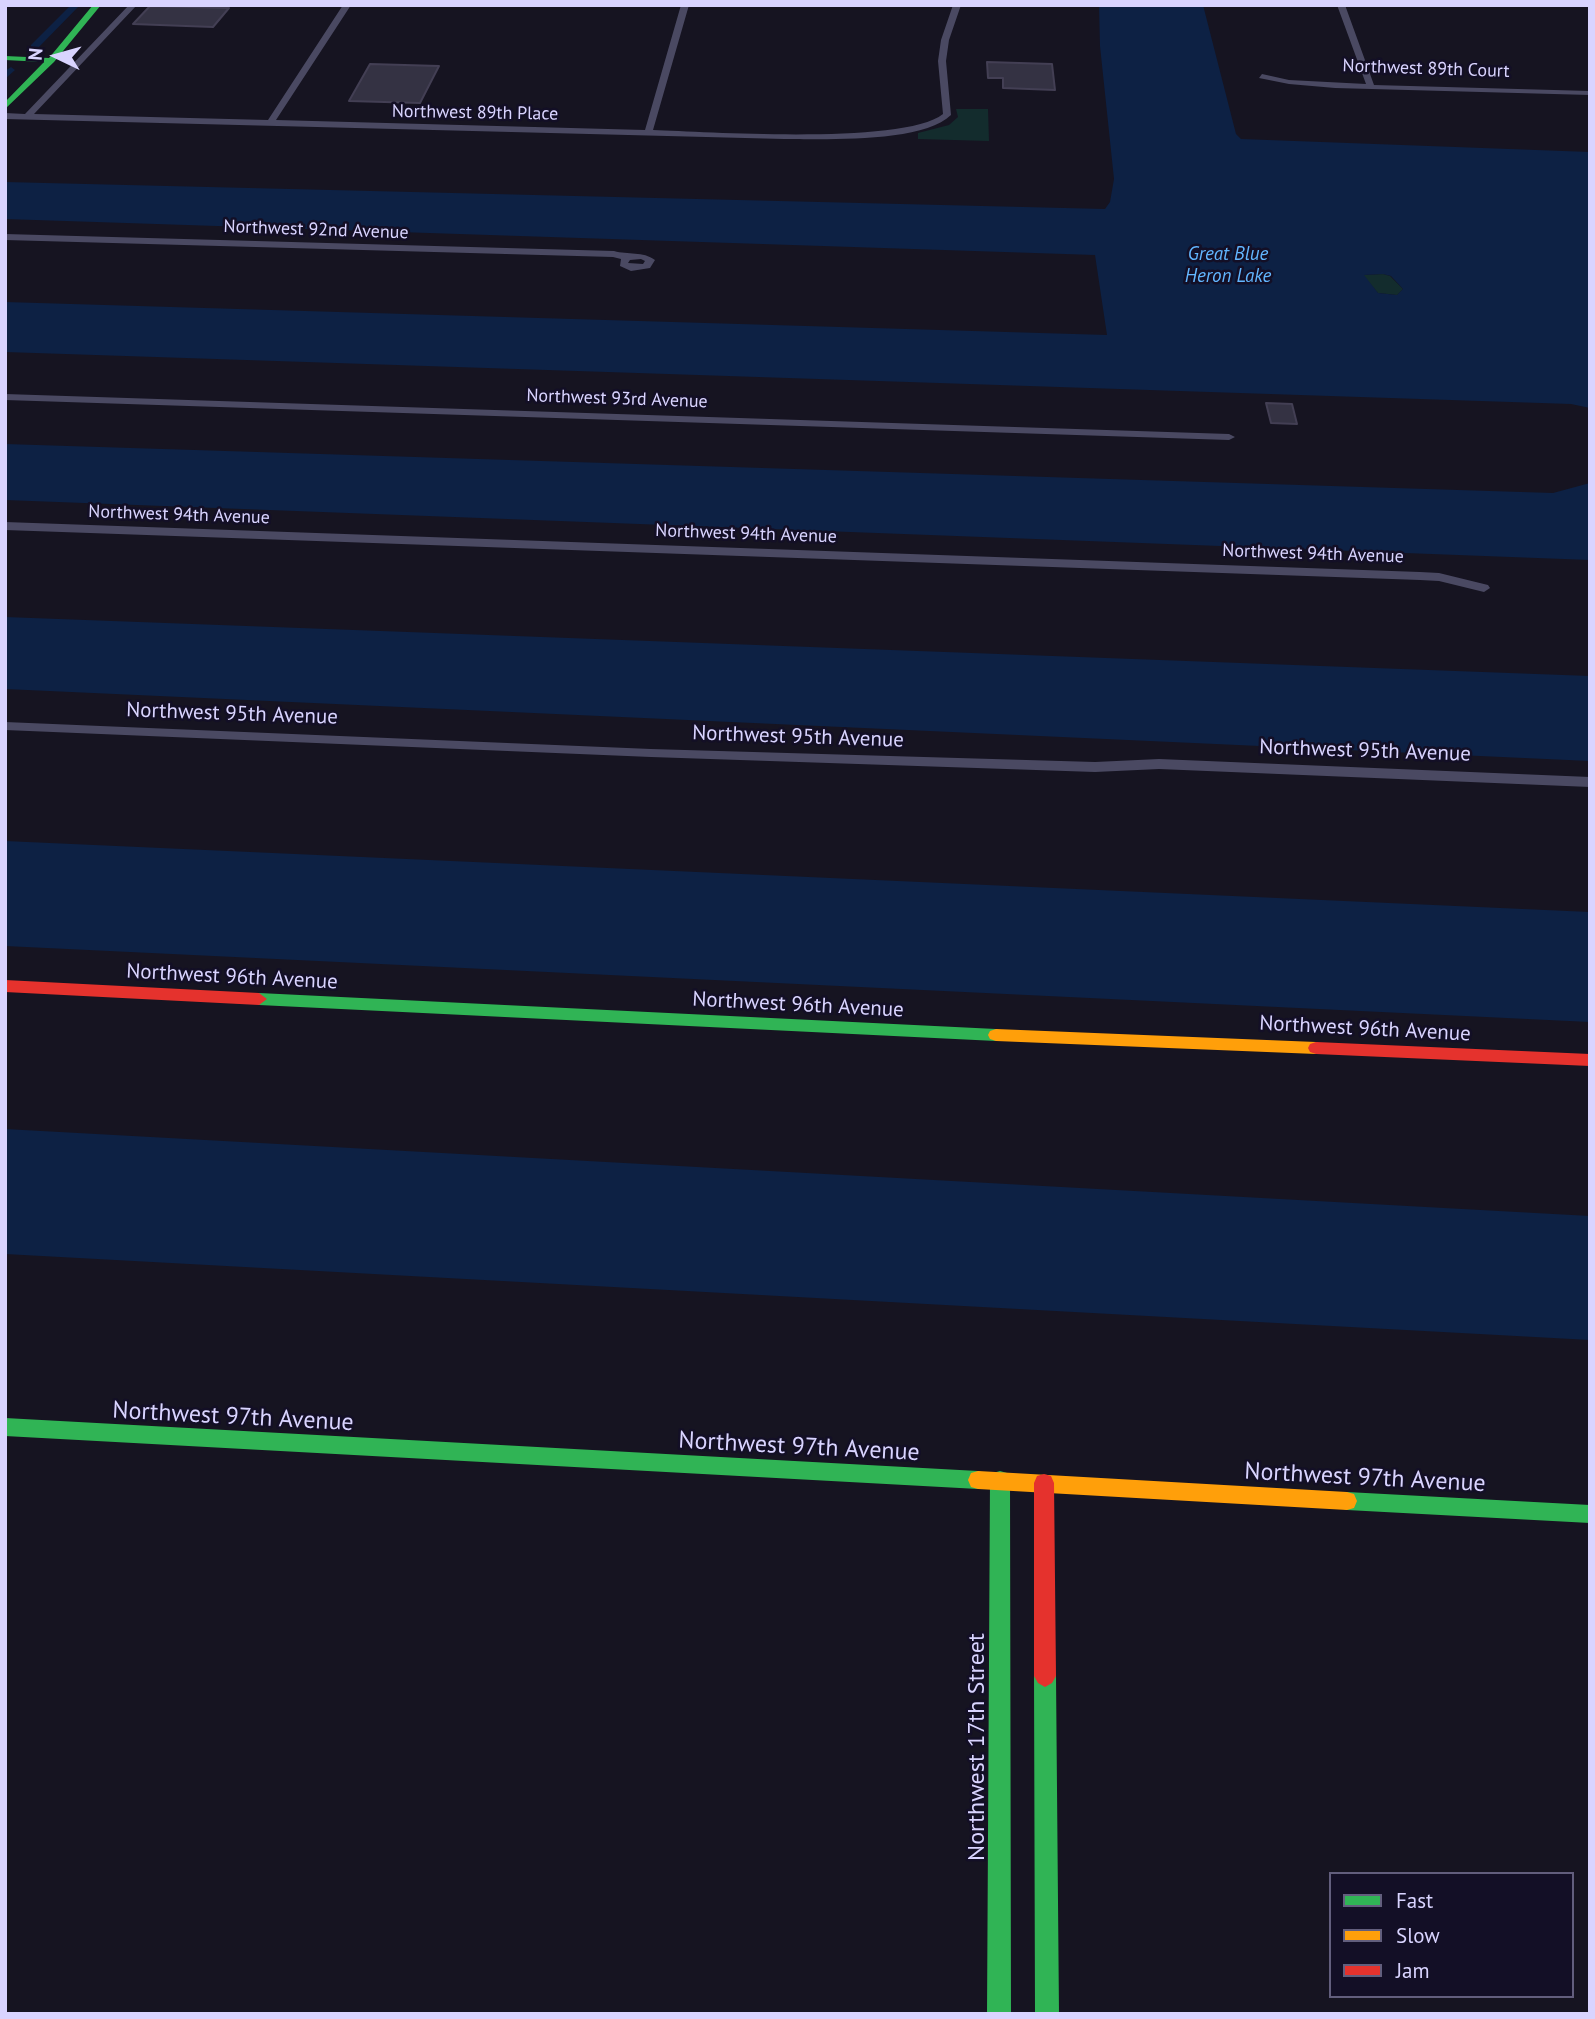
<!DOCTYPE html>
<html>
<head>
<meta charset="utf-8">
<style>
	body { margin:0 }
	#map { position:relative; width:1595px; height:2019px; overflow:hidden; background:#161421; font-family:"PT Sans",sans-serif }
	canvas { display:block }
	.frame { position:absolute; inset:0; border:7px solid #d9d4ff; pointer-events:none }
	.legend { position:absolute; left:1329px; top:1872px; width:245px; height:126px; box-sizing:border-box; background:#130f26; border:2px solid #625e7d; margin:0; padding:9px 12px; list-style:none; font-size:21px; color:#d9d4ff }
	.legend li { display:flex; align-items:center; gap:14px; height:35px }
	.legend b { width:35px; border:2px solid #625e7d }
	.north { position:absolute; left:21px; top:21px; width:70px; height:70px; -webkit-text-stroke:5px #130f26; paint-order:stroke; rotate:275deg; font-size:19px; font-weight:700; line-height:28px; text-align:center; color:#d9d4ff }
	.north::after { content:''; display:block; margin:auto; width:24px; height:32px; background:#d9d4ff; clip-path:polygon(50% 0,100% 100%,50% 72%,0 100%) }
</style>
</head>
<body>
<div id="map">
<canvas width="1595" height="2019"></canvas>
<div class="frame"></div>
<ul class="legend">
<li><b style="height:9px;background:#30b455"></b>Fast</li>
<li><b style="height:9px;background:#ff9f0a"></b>Slow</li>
<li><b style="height:9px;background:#e5322d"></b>Jam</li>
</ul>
<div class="north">N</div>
</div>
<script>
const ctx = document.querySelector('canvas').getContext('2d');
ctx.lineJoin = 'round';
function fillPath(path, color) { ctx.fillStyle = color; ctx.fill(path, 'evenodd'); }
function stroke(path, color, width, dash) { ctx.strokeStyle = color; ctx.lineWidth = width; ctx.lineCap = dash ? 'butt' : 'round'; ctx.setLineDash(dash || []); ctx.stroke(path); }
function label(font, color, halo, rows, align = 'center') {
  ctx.font = font + ' "PT Sans",sans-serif'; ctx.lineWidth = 5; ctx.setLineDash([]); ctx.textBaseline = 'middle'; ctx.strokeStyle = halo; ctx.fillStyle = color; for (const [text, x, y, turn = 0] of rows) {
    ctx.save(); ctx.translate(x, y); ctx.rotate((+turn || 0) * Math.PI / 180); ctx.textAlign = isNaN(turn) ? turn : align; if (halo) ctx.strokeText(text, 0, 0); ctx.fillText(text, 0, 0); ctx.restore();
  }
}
const green = new Path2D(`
	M956 109H988L989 141 918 139V133L949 125 958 117Z
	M1383 274 1390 276 1403 289 1397 295 1378 293 1363 275Z`);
const water = new Path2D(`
	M1099 5H1203L1236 134 1241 139 1590 152V408L1571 404 5 352V302L1107 335 1095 255 5 219V182L1105 209 1110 202 1114 179 1100 46ZM1383 274 1391 276 1403 289 1397 295 1378 293 1364 275Z
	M5 444 1553 493 1590 483V560L5 500Z
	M5 617 1590 676V761L5 689Z
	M5 841 1590 912V1022L5 946Z
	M5 1129 1590 1216V1340L5 1254Z`);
const canal = new Path2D(`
	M71 5H80L37 49H31V45Z
	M11 67 15 70 5 79V71Z`);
const building = new Path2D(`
	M150 6 229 8 213 27 133 24Z
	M987 62 1052 64 1055 90 1003 88V78H988Z
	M370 64 439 66 420 103 349 101Z
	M1266 403 1292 404 1297 424 1271 423Z`);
const street = new Path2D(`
	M129 5H137L34 114 268 120 343 5H351L276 120 645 130 681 5H689L653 130C710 132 904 145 943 114L938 61 941 40 953 5H961L949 40 946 61 951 115C923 143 824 139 784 139L5 119V113L25 114Z
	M1337 5H1345L1374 85 1590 91V95L1335 88 1289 84 1259 78 1262 74 1289 80 1366 84Z
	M5 234 614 251C628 255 643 251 655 260L650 268 631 271 620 266 621 259 613 257 5 240ZM641 259 645 261 643 264 628 263 630 260Z
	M5 394 1229 434 1235 437 1229 440 5 400Z
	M5 522 1420 572 1439 573 1488 585 1490 588 1484 592 1439 581 1420 580 5 530Z
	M5 722 651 749 1095 762 1159 759 1590 777V787L1159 769 1095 772 651 757 5 730Z`);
const fast = new Path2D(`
	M93 5H101L54 62 5 109V102L44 62 5 60V56L49 58Z
	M259 993 996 1029 1002 1031 1004 1035 1002 1039 996 1041 259 1005 251 999Z
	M5 1418 978 1471 985 1473 988 1480 985 1487 978 1489 5 1436Z
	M1000 1471 1007 1473 1010 1480 1011 2014H987L990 1480 993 1473Z
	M1347 1492 1590 1505V1523L1347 1510 1340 1508 1337 1501 1340 1494Z
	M1045 1665 1052 1669 1056 1676 1059 2014H1035L1034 1676 1038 1669Z`);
const slow = new Path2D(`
	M996 1029 1316 1042 1322 1044 1324 1048 1322 1052 1316 1054 996 1041 990 1039 988 1035 990 1031Z
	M978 1471 1347 1492 1354 1494 1357 1501 1354 1508 1347 1510 978 1489 971 1487 968 1480 971 1473Z`);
const jam = new Path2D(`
	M5 980 259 993 267 999 259 1005 5 992Z
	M1316 1042 1590 1054V1066L1316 1054 1310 1052 1308 1048 1310 1044Z
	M1044 1474 1051 1476 1054 1483 1056 1676 1052 1683 1045 1687 1038 1683 1034 1676V1483L1037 1476Z`);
const farStreetnames = [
	["Northwest 89th Court",1426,69,2],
	["Northwest 89th Place",475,113,1],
	["Northwest 92nd Avenue",316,230,2],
	["Northwest 93rd Avenue",617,399,2],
	["Northwest 94th Avenue",179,515,2],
	["Northwest 94th Avenue",746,534,2],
	["Northwest 94th Avenue",1313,554,2]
];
const farWaternames = [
	["Great Blue",1228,255],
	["Heron Lake",1228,277]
];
const streetNames = [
	["Northwest 95th Avenue",232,714,2],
	["Northwest 95th Avenue",798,737,2],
	["Northwest 95th Avenue",1365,751,2],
	["Northwest 96th Avenue",232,977,3],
	["Northwest 96th Avenue",798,1005,3],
	["Northwest 96th Avenue",1365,1029,3]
];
const nearStreetnames = [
	["Northwest 97th Avenue",233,1417,3],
	["Northwest 97th Avenue",799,1447,3],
	["Northwest 97th Avenue",1365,1478,3],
	["Northwest 17th Street",977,1747,-90]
];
fillPath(green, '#132c2d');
fillPath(water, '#0d2144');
fillPath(canal, '#0d2144');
fillPath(building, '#343243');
stroke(building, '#433f54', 2);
fillPath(street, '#4a4962');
fillPath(fast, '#30b455');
fillPath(slow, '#ff9f0a');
fillPath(jam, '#e5322d');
label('18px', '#d9d4ff', '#130f26', farStreetnames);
label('italic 19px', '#62b6ff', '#130f26', farWaternames);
label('21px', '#d9d4ff', '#130f26', streetNames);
label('24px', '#d9d4ff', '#130f26', nearStreetnames);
</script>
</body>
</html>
